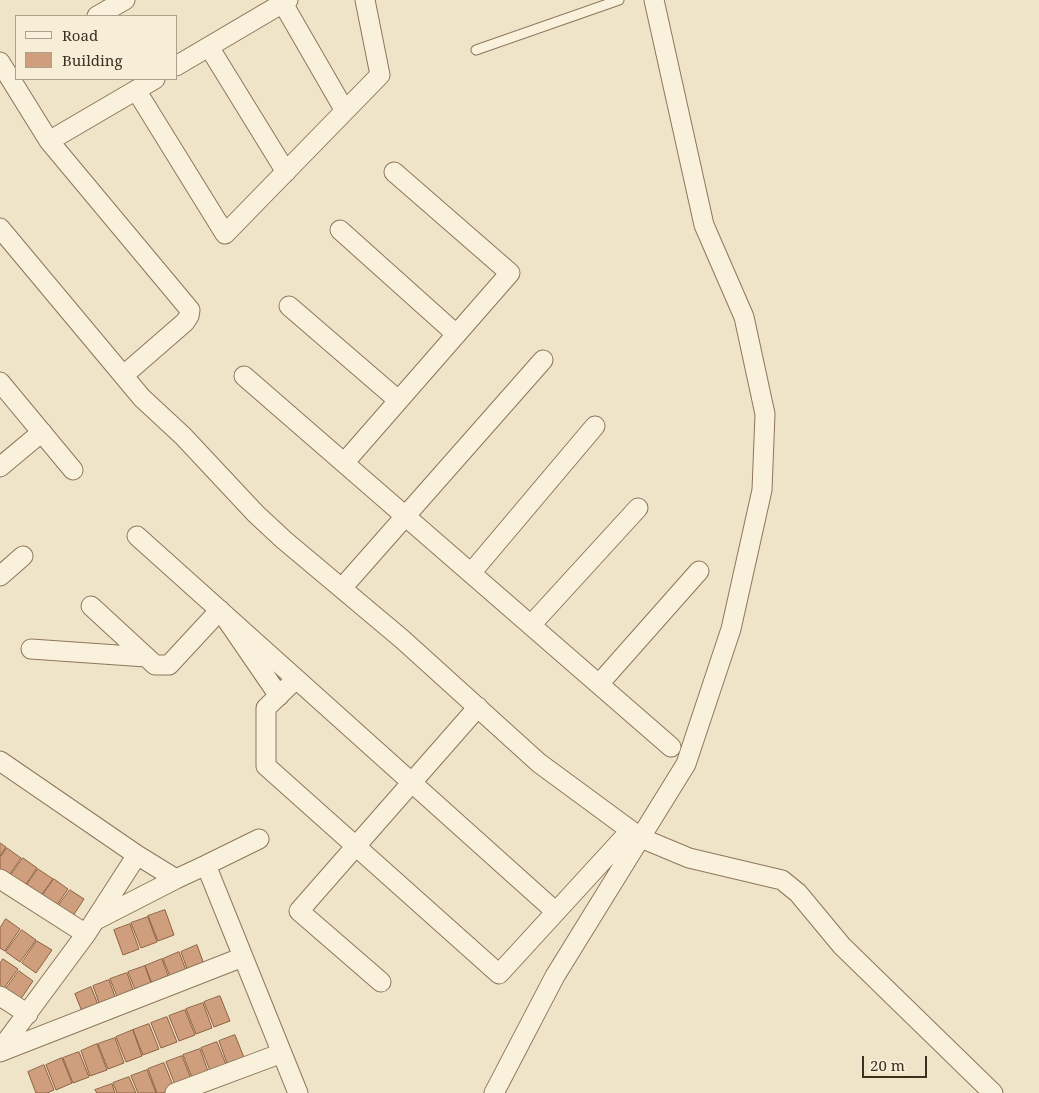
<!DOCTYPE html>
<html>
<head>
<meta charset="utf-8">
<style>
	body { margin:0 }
	#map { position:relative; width:1039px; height:1093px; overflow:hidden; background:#f0e4c8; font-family:"Noto Serif",serif }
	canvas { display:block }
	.legend { position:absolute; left:15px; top:15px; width:162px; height:65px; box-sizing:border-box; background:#f7eed8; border:1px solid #ada18e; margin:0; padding:6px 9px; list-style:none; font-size:15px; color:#3d2e20 }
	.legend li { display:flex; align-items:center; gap:10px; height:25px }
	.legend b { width:25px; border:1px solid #ada18e }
	.scale { position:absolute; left:862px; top:1056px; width:65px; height:22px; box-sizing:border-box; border:2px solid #3d2e20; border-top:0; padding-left:6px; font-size:15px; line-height:18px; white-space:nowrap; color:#3d2e20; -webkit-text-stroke:4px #f7eed8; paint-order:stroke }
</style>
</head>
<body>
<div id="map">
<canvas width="1039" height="1093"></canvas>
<ul class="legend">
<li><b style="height:6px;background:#faf1dc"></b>Road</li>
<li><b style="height:14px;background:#cf9f7d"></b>Building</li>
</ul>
<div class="scale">20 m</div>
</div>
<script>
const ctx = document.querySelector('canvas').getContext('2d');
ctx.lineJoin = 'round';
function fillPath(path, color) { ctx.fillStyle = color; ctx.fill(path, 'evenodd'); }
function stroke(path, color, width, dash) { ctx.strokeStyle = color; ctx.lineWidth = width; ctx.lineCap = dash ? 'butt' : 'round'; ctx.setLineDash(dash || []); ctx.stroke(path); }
const building = new Path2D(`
	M0 843 6 847 0 856Z
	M7 848 21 858 6 880 0 876V858Z
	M23 858 37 868 22 890 7 881Z
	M38 869 53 879 37 901 23 891Z
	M54 879 68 889 53 911 39 901Z
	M70 890 84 899 69 922 54 912Z
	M165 910 174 935 158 941 148 916Z
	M148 917 157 942 141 948 131 923Z
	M6 919 20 929 5 951 0 948V928Z
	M130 924 139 949 123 955 114 930Z
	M22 930 36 940 20 962 6 952Z
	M37 941 52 950 36 973 22 963Z
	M197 945 206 970 190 977 181 952Z
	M179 952 189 978 173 984 163 959Z
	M3 959 18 969 2 991 0 989V964Z
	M162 959 171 984 155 991 145 966Z
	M145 966 154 991 138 997 128 972Z
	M19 971 33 981 18 1003 3 993Z
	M127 973 136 998 120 1004 110 979Z
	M109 980 118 1005 102 1011 93 986Z
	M91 987 101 1012 85 1019 75 994Z
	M220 996 230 1021 214 1027 204 1002Z
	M203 1003 212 1028 196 1034 186 1009Z
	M185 1010 195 1035 179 1041 169 1016Z
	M167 1017 177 1042 161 1048 151 1023Z
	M149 1024 159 1049 143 1055 133 1030Z
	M133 1030 142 1056 126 1062 116 1037Z
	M235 1035 245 1060 228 1066 219 1041Z
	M115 1038 124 1063 108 1069 98 1044Z
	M217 1042 227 1067 211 1073 201 1048Z
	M97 1044 107 1070 90 1076 81 1051Z
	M200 1049 209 1074 193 1080 183 1055Z
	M79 1052 89 1077 73 1083 63 1058Z
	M182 1056 192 1081 176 1087 166 1062Z
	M62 1058 72 1083 56 1090 46 1065Z
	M164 1063 174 1088 162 1093H157L148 1069Z
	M44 1065 54 1090 47 1093H36L28 1072Z
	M147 1070 156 1093H138L131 1076Z
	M129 1077 136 1093H117L113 1083Z
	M112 1084 115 1093H97L95 1090Z`);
const lane = new Path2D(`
	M476 50 619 0`);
const street = new Path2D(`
	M281 0 345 111
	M97 16 125 0
	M209 47 286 172
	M0 62 49 141 190 310 189 316 185 322 124 375
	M176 66 288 0
	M136 90 225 234 380 75 365 0
	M49 141 155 79
	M0 228 142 398 183 436 256 514 284 540 402 639 539 763 641 838 689 858 782 880 798 893 842 946 993 1093
	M340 230 456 334
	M289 306 398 400
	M244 376 671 747
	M0 382 73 470
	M344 463 510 273 394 172
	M0 467 42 432
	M137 536 556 912
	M471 573 595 426
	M0 576 23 556
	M342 588 543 360
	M91 606 155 665H169L220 610 279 696
	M531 625 638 508
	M31 649 146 657
	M296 679 266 708V766L499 974 630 831
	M599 684 699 571
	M0 761 137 855 176 879
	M206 865 259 839
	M0 879 86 934
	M96 920 176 879 206 865 298 1093
	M381 982 299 911 478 707
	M0 996 28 1014
	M0 1050 86 934 137 855
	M0 1052 243 957
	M175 1093 282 1053
	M494 1093 555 976 686 764 731 629 762 490 765 414 744 317 704 225 654 0`);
fillPath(building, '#cf9f7d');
stroke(building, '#8d5f41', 1);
stroke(lane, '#8d765c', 11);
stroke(street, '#8d765c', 21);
stroke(lane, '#faf1dc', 9);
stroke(street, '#faf1dc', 19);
</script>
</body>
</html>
